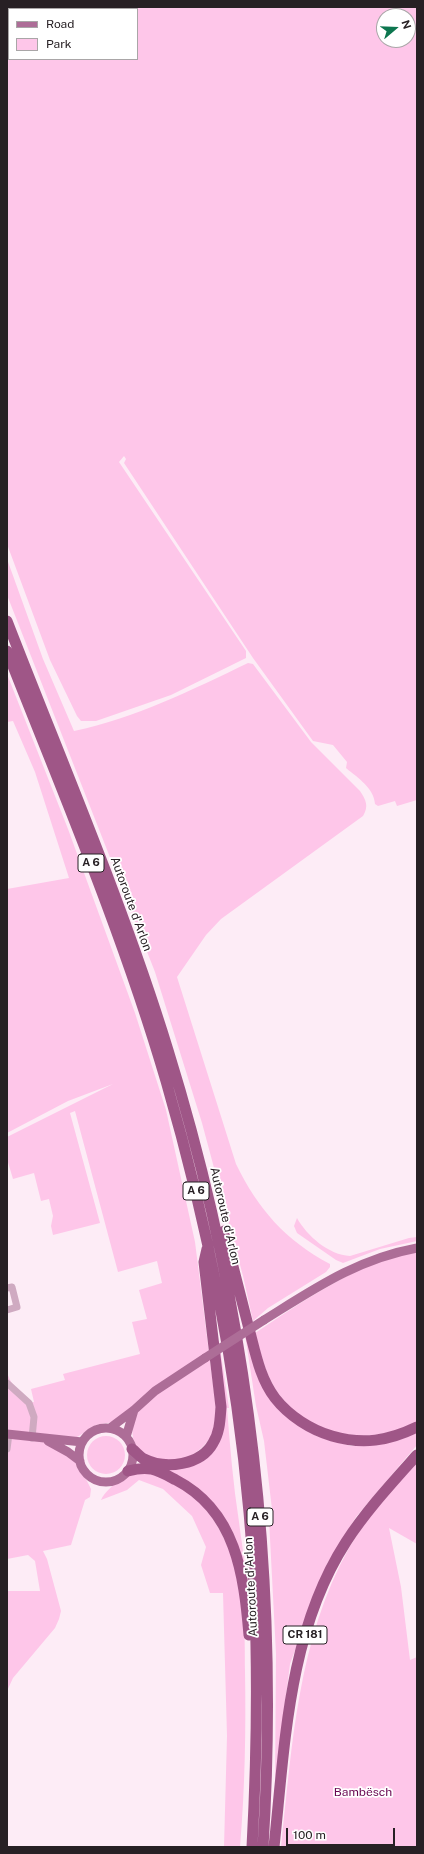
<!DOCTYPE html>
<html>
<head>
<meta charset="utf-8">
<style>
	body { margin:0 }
	#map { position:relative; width:424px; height:1854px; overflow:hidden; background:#fdecf6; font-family:"Public Sans",sans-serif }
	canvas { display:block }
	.frame { position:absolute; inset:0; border:8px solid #272024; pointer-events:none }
	.legend { position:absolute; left:8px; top:8px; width:130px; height:52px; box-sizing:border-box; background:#fff; border:1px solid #a9a6a7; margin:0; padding:5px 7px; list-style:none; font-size:12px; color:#272024 }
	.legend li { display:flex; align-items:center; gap:8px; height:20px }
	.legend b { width:20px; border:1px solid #a9a6a7 }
	.north { position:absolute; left:376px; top:8px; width:40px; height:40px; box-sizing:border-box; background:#fff; border:1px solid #a9a6a7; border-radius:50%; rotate:71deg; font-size:11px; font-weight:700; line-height:16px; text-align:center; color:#272024 }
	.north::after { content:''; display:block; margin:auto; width:14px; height:18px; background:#0d764f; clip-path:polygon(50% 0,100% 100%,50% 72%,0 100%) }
	.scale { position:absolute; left:286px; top:1828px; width:109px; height:18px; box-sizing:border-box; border:2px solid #272024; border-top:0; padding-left:5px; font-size:12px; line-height:14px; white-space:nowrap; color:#272024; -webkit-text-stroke:3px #fff; paint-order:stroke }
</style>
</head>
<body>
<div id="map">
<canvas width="424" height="1854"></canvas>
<div class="frame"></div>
<ul class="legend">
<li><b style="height:5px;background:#ad6d97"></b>Road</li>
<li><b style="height:11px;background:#fec6e9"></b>Park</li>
</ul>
<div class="north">N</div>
<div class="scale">100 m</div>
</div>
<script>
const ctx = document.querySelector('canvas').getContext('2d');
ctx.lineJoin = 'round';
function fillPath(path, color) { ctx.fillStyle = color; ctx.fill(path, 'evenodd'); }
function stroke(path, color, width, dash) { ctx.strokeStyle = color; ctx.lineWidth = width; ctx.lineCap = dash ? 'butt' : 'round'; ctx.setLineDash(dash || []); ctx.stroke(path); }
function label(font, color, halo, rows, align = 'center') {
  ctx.font = font + ' "Public Sans",sans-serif'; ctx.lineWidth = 3.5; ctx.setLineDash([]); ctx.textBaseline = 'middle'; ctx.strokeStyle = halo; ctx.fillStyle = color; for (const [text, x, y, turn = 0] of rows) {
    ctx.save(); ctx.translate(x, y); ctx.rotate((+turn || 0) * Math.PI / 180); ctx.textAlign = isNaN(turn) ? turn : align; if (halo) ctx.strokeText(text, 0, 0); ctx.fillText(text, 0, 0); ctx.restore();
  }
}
const green = new Path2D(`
	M7 7H417V800L397 806 395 801 378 806 375 804C374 788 358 778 346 768L347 762 333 745 313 741 253 658 124 463 126 459 124 456 119 462 246 651V658L171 695 96 721H81L77 716 50 660 7 544ZM9 9H137V59H9ZM384 16H408V40H384Z
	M7 559 43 659 74 731C135 718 192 690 248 663L253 664 311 742 360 791C366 800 369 806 363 816L221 919 206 935 177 977 236 1164C258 1209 285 1240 330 1264V1267L326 1272 268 1308 253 1321 243 1276 202 1123 155 972 7 595Z
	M7 674 68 829 135 1013 166 1110 195 1242 216 1408C215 1418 215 1428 210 1438 206 1444 199 1451 192 1455 178 1462 144 1463 136 1447 130 1435 133 1423 134 1410L113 1422 96 1425 71 1441 46 1439 76 1461 79 1471 86 1479 91 1489 90 1497 85 1500 71 1545 43 1551 47 1559 61 1611 59 1619 55 1628 13 1678 7 1691V1591H40L35 1561 28 1555 7 1559V1373L11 1382 29 1403 34 1402 31 1389 65 1380 63 1374 140 1354 132 1322 147 1319 139 1290 162 1283 157 1261 118 1272 75 1111 70 1113 100 1223 53 1235 51 1226 53 1216 49 1199 41 1201 34 1173 13 1179 7 1159V1137L113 1084 68 1101 7 1133V889L69 878 35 772 13 721 7 722Z
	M297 1218C307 1236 329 1255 350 1256L409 1238 417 1237V1241L380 1249 343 1263 336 1260 297 1233 294 1226Z
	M417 1252V1423C400 1430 383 1435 364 1436 358 1437 352 1435 346 1434 316 1429 288 1412 273 1385 264 1369 260 1350 255 1333 299 1304 364 1258 417 1252Z
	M244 1328 258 1374 316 1436 351 1446 379 1444 417 1432V1445L356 1517 327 1564 290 1664 275 1783 276 1654 269 1519 273 1518 264 1441 256 1406Z
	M219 1341 229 1408H227C230 1446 233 1484 239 1522 241 1539 244 1553 245 1571L225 1522 156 1466 173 1468 216 1445 217 1342Z
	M87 1455a19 19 0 1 1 38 0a19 19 0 1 1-38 0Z
	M417 1462V1544L389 1528 401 1587 410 1660 417 1657V1847H281C292 1745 298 1639 349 1548 367 1516 394 1489 417 1462Z
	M146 1471C166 1480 189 1489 204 1507 219 1525 229 1547 236 1569 245 1599 245 1640 245 1671 246 1730 245 1788 240 1847H224L227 1736 223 1593H210L201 1565 206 1547 192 1516 163 1489 139 1480 127 1490 101 1500C109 1484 129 1474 146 1471Z`);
const minor = new Path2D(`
	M7 1288 12 1287 17 1307 7 1310
	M7 1383 29 1403 34 1417 32 1438
	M7 1449 9 1434`);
const major = new Path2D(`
	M264 1320C314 1289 357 1259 417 1248
	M110 1428 134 1410 155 1391 205 1358
	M79 1455a27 27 0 1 1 54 0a27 27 0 1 1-54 0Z
	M7 1434 82 1442
	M126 1437 134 1410
	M48 1441 68 1452 80 1461`);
const highway = new Path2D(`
	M7 621C62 763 123 904 168 1050 248 1308 280 1577 263 1847
	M7 651C63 793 123 934 166 1081 207 1222 236 1366 249 1512 259 1624 258 1736 252 1847
	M224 1231C232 1262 240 1293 248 1325 255 1350 259 1377 275 1398 289 1416 311 1430 332 1436 363 1445 388 1441 417 1427
	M132 1449C136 1452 140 1457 144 1459 166 1470 201 1465 213 1443 220 1432 220 1419 221 1407L204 1262 207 1249
	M128 1471C150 1465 157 1470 176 1480 236 1511 244 1575 249 1635
	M274 1847C285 1744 288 1632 346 1542 366 1511 392 1483 417 1455`);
const majorBridge = new Path2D(`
	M205 1358 264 1320`);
const shields = [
	[91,863,26],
	[196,1191,26],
	[260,1517,26],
	[305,1635,44]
];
const shieldNames = [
	["A 6",91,863],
	["A 6",196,1191],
	["A 6",260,1517],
	["CR 181",305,1635]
];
const streetNames = [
	["Autoroute d'Arlon",131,904,70],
	["Autoroute d'Arlon",225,1216,77],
	["Autoroute d'Arlon",251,1587,-93]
];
const parkNames = [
	["Bambësch",363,1792]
];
fillPath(green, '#fec6e9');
stroke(minor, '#cfaac1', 7);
stroke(major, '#ad6d97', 9);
stroke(highway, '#9f5687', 11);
stroke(majorBridge, '#ad6d97', 9);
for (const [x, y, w] of shields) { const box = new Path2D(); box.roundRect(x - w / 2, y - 9, w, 18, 3); ctx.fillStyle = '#fff'; ctx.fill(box); stroke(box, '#272024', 1); }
label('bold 11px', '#272024', null, shieldNames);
label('12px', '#272024', '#fff', streetNames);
label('12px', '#680751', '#fff', parkNames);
</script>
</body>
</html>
